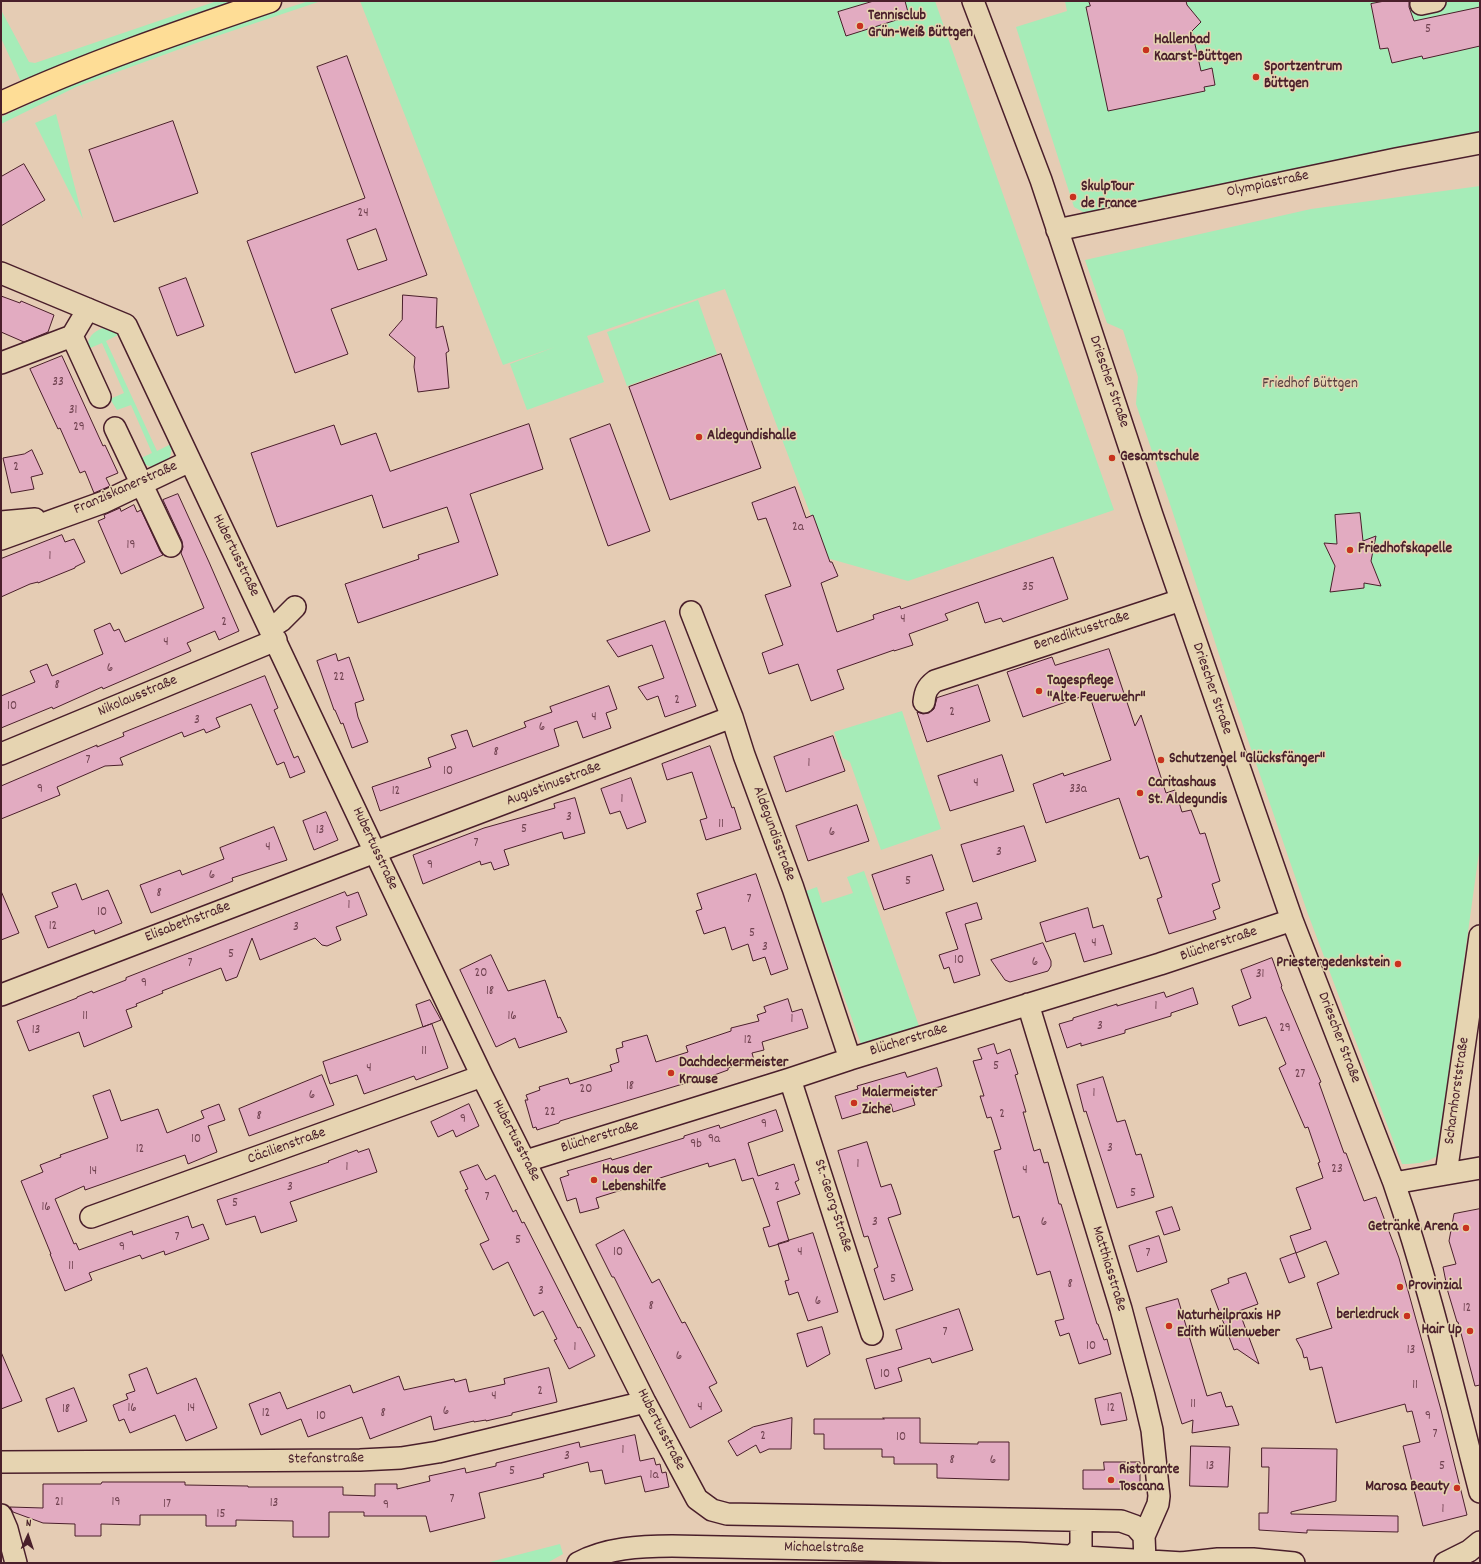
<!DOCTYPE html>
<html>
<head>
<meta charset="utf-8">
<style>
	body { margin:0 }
	#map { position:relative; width:1481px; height:1564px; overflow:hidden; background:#e5ccb4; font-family:Dekko,sans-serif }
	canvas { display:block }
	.frame { position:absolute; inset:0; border:2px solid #4a1f2b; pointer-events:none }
	.north { position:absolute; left:8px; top:1516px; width:40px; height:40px; -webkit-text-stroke:3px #e6d4b1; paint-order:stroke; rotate:3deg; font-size:11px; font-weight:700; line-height:16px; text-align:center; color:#4a1f2b }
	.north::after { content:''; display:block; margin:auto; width:14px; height:18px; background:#4a1f2b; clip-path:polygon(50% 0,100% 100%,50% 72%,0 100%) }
</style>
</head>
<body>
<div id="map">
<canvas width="1481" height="1564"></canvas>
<div class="frame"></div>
<div class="north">N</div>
</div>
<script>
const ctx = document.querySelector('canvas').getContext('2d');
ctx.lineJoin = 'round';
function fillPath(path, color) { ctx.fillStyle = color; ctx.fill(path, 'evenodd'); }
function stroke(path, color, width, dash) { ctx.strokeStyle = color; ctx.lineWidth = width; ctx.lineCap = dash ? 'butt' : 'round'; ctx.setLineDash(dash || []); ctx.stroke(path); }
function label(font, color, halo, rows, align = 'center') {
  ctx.font = font + ' Dekko,sans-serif'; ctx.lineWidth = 3; ctx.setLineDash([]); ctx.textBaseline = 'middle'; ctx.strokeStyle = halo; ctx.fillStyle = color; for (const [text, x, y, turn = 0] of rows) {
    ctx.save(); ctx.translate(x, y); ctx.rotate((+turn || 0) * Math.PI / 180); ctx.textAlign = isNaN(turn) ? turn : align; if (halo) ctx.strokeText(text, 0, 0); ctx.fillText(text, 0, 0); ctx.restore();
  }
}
const green = new Path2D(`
	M217 1H243L22 84 1 38V10L29 62 35 63Z
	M309 1H321L199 42 76 87 1 124V117L69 86 193 38Z
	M360 1H935L1114 510 908 581 827 558 725 289 587 336 604 382 527 410 510 364 555 347 503 365Z
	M1065 1H1480V133L1087 214 1074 207 1016 27 1067 11Z
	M56 114 83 219 35 123Z
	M1480 186V845L1437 1156C1427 1163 1414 1164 1402 1164L1308 914 1229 685 1172 510 1136 404 1138 377 1123 330 1107 323 1085 260 1311 209Z
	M698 300 717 354 627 386 607 332Z
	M103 328 112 330 120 334 106 341 157 451 171 444C175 465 152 475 139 459L152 453 131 405 117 410 110 399 124 393 102 343 88 349C87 337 93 332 103 328Z
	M902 711 941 829 881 850 850 762 843 758 834 732Z
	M864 871 919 1026 861 1044 806 891 817 887 822 903 853 893 847 877Z
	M560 1544 563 1554 547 1563H486Z`);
const building = new Path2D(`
	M874 1H905L909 16 846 36 838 12Z
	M1089 1H1186L1187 5 1201 22 1192 31 1201 71 1212 68 1215 85 1204 87 1205 91 1108 111 1086 7 1090 6Z
	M1385 1H1409V7L1414 21 1480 7V46L1423 59 1422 56 1392 63 1388 48 1380 49 1371 4Z
	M347 56 427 275 331 309 348 354 295 373 247 241 365 198 317 67ZM376 229 387 260 358 270 347 240Z
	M173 121 198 193 114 222 89 150Z
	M24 164 45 200 1 226V177Z
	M186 278 204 326 177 336 159 288Z
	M403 295 437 298 436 328 443 326 449 351 446 353 449 388 418 392 414 367 415 357 389 335 402 320Z
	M1 296 20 303 21 301 54 315 48 332 24 342 1 332Z
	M721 354 761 468 670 500 629 387Z
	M62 356 103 446 105 445 118 473 106 478 110 486 94 493 85 471 80 473 60 428 58 429 30 369Z
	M529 424 543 469 470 494 498 575 358 623 345 584 419 559 418 555 459 542 447 507 383 528 372 495 277 527 251 453 334 425 341 445 376 433 390 471Z
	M610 424 650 531 608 546 570 439Z
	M32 450 43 474 31 477 34 489 11 493 3 458 24 454Z
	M795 487 806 518 813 515 830 562H832L838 576 821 583 837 632 874 619 873 615 900 606 901 609 1053 557 1068 599 1003 622 1001 618 985 623 978 602 945 614 948 620 909 634 913 645 894 651V650L837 670 844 689 811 701 798 664 769 674 762 653 783 645 765 595 791 586 766 518 758 520 752 503Z
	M178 494 209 562 239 631 219 640 215 631 187 643 191 651 103 689 102 687 53 709 52 707 1 728V696L35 682 30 671 47 664 52 676 103 654 94 630 110 623 114 631 119 629 125 642 204 608 181 553 183 547 182 541 163 500Z
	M134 505 137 512 141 510 160 551 163 555 121 574 98 521 105 518 104 515 120 508 121 511Z
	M1360 513 1363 541 1376 536 1371 561 1381 586 1364 583V588L1330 592 1335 566 1324 543 1337 544 1335 515Z
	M62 535 65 542 74 539 85 562 75 567V568L38 583V582L30 584 1 597V559Z
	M665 621 696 706 665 717 658 696 647 700 638 687 664 678 652 645 618 657 607 641Z
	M1109 649 1135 726 1141 715 1166 793 1175 790 1182 812 1191 810 1200 834 1205 833 1220 881 1212 884 1220 908 1213 911 1216 919 1169 934 1157 899 1162 897 1148 856 1140 859 1119 798 1046 823 1033 784 1063 773 1064 776 1111 760 1089 694 1023 717 1007 672 1052 657 1055 665Z
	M336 654 338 661 349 657 364 700 355 703 358 717 368 742 352 748 343 723 341 724 335 710H334L317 661Z
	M265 676 278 708 274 710 294 758 298 756 305 772 290 778 284 762 277 765 251 704 216 718 220 727 206 733 204 729 184 737 182 732 120 758 123 765 105 766 57 787 60 795 1 819V786L97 745V747L124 736 123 733Z
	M978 685 990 721 927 742 917 712 923 714 929 713 934 709 937 698Z
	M609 686 617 709 606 713 611 728 583 738 577 721 554 729 559 746 380 811 372 787 431 767 428 758 456 748 451 735 467 730 473 747 526 727 524 722 552 712 550 707Z
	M833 736 845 771 786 792 774 757Z
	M710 746 732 808 734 807 741 829 706 840 700 820 707 818 692 772 667 780 662 764Z
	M1002 755 1014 791 950 811 938 776Z
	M631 778 646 822 627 829 620 811 610 814 601 789Z
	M575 798 585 833 564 839 562 832 504 850 509 865 494 870 491 862 481 865 480 861 423 884 413 855 484 828 555 808 554 804Z
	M857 805 869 841 808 861 796 826Z
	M326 812 338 840 314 850 303 821Z
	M1024 826 1036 861 973 882 961 845Z
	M274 827 287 860 232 878 233 881 151 913 140 885 180 870 182 875 224 859 220 848Z
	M932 855 944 890 884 910 872 875Z
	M756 874 788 969 771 975 765 957 753 961 748 944 732 950 725 927 704 934 696 911 702 909 697 894Z
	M76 884 82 900 108 890 122 923 95 934 94 930 48 948 35 916 58 907 52 893Z
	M1 891 19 933 1 940Z
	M345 892 347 896 358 892 367 915 336 927 341 940 327 946 322 945 315 938 260 960 252 938 237 977 226 981 221 968 162 991 163 993 136 1004 137 1006 126 1010 132 1027 84 1047 79 1032 29 1051 17 1021 77 998V997L92 991 93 993 126 980V978Z
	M977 903 982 919 965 924 980 975 954 983 949 967 944 969 939 955 958 949 946 913Z
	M1088 908 1093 928 1103 925 1112 954 1084 962 1075 933 1046 942 1040 923Z
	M1043 943 1051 961V966L1048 971 1010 982 1005 980 991 960Z
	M491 955 508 991 545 980 558 1018 560 1017 567 1032 519 1048 515 1038 496 1047 460 970Z
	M1272 958 1282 986 1281 987 1321 1082 1319 1083 1344 1153H1346L1364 1201 1376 1197 1399 1258 1441 1410 1467 1515 1423 1526 1403 1446 1420 1442 1412 1411 1407 1412 1405 1404 1336 1423 1322 1367 1310 1370 1307 1357 1304 1358 1302 1350 1296 1339 1332 1328 1317 1283 1339 1274 1326 1241 1296 1253 1290 1236 1311 1229 1296 1188 1323 1178 1318 1163 1320 1162 1308 1127 1305 1128 1279 1068 1286 1064 1266 1017 1239 1026 1232 1006 1251 998 1241 970Z
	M1193 988 1198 1004 1171 1013V1016L1125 1030V1033L1081 1046V1043L1067 1048 1059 1024 1073 1020V1018L1117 1004V1006L1164 992 1166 997Z
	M788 999 792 1012 802 1009 808 1028 762 1042 764 1050 752 1053 754 1060 728 1068V1070L706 1078V1077L560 1121 559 1123 537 1130 536 1127 533 1128 525 1100H528L526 1095 540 1090 539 1087 568 1078 570 1084 612 1071 610 1065 619 1062 616 1049 623 1047 622 1042 647 1035 656 1062 688 1052 686 1046 731 1031V1028L759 1021 757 1015 766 1012 764 1007Z
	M430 1000 441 1020 423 1027 416 1005Z
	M432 1024 448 1068 416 1080 414 1076 364 1094 357 1075 330 1084 323 1062Z
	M994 1044 997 1054 1010 1049 1018 1074 1015 1075 1026 1112H1023L1034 1151 1040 1149 1044 1163 1048 1162 1059 1204H1061L1097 1324H1098L1104 1340 1107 1339 1111 1354 1079 1364 1069 1333 1060 1336 1055 1321 1064 1319 1050 1271 1037 1275 1019 1216 1013 1218 994 1151 1001 1149 991 1117 987 1118 980 1096H984L973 1061 982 1059 978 1049Z
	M937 1068 942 1086 912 1095 915 1105 893 1112 891 1104 842 1119 835 1096 858 1089 857 1086 905 1072 907 1077Z
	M322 1075 334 1105 249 1136 239 1109Z
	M1103 1077 1117 1122 1125 1120 1136 1155 1141 1154 1154 1197 1117 1208 1086 1111 1084 1112 1077 1085Z
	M110 1090 121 1121 158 1109 167 1133 204 1118 201 1111 219 1104 225 1120 208 1126 217 1152 188 1164 185 1155 85 1190 84 1186 55 1199 74 1244 76 1243 79 1250 132 1231 133 1235 188 1216 192 1228 203 1224 209 1239 165 1255 164 1251 142 1259 140 1255 89 1273 92 1280 65 1291 50 1254H51L21 1181 43 1172 40 1165 61 1157 60 1155 108 1138 93 1096Z
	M469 1104 479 1126 456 1137 453 1130 438 1137 431 1122Z
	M776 1110 783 1131 748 1143 758 1176 794 1164 799 1180 795 1182 800 1194 777 1202 789 1241 769 1247 763 1228 770 1226 753 1178 742 1181 735 1159 709 1167 708 1163 596 1198 599 1208 580 1213 576 1198 567 1201 560 1178 569 1175 567 1171 611 1158 612 1160 684 1138V1136L719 1125 720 1128Z
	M867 1142 881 1187 891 1184 897 1201 901 1214 888 1218 913 1290 884 1300 874 1269 878 1267 868 1236 864 1237 838 1151Z
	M369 1149 377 1172 290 1202 297 1221 261 1233 255 1216 226 1225 217 1200 329 1162 328 1161 357 1150 358 1152Z
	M478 1165 486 1180 495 1175 513 1212 516 1210 522 1223 524 1222 578 1328 580 1327 595 1356 569 1369 554 1340 557 1339 543 1311 534 1316 508 1262 493 1270 480 1244 489 1240 465 1190 468 1189 460 1172Z
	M1172 1207 1180 1230 1164 1235 1156 1212Z
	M1480 1209V1385L1475 1386 1458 1322H1457L1448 1292 1443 1267 1456 1264 1449 1241 1454 1214Z
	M624 1230 652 1283 659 1279 682 1323 685 1322 717 1383 709 1387 722 1411 690 1428 614 1277H612L596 1245Z
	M813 1233 838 1312 808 1321 798 1292 789 1295 785 1281 789 1280 778 1244Z
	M1159 1236 1167 1262 1137 1272 1129 1246Z
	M1296 1253 1305 1277 1289 1283 1280 1259Z
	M1246 1273 1258 1304 1239 1311 1259 1364 1237 1349 1234 1350 1211 1290 1229 1283 1228 1279Z
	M1178 1299 1207 1396 1221 1392 1226 1407 1232 1406 1239 1425 1192 1433 1193 1420 1182 1424 1146 1308Z
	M959 1309 973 1350 932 1363 930 1358 898 1368 902 1381 875 1389 866 1359 902 1349 896 1330Z
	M822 1327 830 1354 807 1367 797 1334Z
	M1 1352 22 1401 1 1409Z
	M147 1368 157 1394 196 1378 217 1428 186 1441 175 1415 130 1433 124 1419 119 1421 113 1405 128 1399 126 1394 135 1391 129 1375Z
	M549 1368 557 1402 512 1413V1415L486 1421V1420L474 1422V1421L434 1430 431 1416 370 1439 362 1417 308 1437 301 1419 261 1435 249 1404 280 1392 287 1409 350 1385 353 1393 399 1376 404 1390 454 1379 455 1382 466 1379 469 1392 505 1384 504 1379Z
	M74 1388 87 1421 58 1432 46 1399Z
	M1121 1393 1127 1420 1101 1425 1095 1399Z
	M792 1418 791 1449H769L760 1453 756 1445 737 1456 728 1441 753 1427Z
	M883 1418H920V1443L978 1444V1442H1009V1480L937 1478V1464H894V1457H882V1449H824V1434H814V1419H884Z
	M635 1435 640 1461 654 1458 656 1465 660 1464 662 1473 666 1472 669 1487 645 1492 641 1476 605 1484 602 1470 590 1472 588 1462 543 1474 544 1477 479 1493 485 1518 430 1532 426 1516H364V1512H329V1537H293V1521L236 1520V1526H206V1515H140V1525L101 1524V1536H75V1524L43 1523 13 1512 10 1507 43 1508V1484H101L102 1482H185V1485L248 1486V1487H343V1495L375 1496V1484H397V1489L430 1481 429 1476 443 1473 465 1468 466 1473 496 1466V1463L579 1442 580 1447Z
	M1191 1446 1230 1447 1228 1487 1190 1486Z
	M1262 1448 1337 1449 1336 1501 1291 1512V1514L1398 1516V1532L1307 1530V1533L1259 1530V1513H1268L1269 1467H1262Z
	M1104 1462H1140V1489H1083V1470H1104Z`);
const minor = new Path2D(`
	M973 1 1041 180 1152 515 1292 920 1394 1183C1429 1284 1453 1388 1480 1492
	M1421 4 1435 1
	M1057 230 1396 159 1480 143
	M1 273 126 325 375 852 482 1076 645 1402 697 1499 712 1510 727 1514 1121 1521 1135 1526 1144 1536 1145 1560
	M72 336 100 397
	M1 363 72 336 88 309
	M115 428 171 546
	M1 522 35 519
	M1 539 104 502 190 461
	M691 612 732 717 744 755 793 888 850 1059
	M270 628 281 621 295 607
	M924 702C925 692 927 687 935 681L1181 600
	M1 754 276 640
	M1 995 375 852 732 717
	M1028 1004 1121 1309 1144 1396 1152 1430 1159 1496 1158 1504 1144 1536
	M790 1079 872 1334
	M526 1161 790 1079 850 1059 1160 964 1292 920
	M1446 1174 1480 936
	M1394 1183 1480 1168
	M91 1217 482 1076
	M1 1462 360 1460 401 1458 438 1452 645 1402
	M1 1515 7 1529 16 1563
	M1073 1556 1081 1547V1521
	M578 1563C606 1548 640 1546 672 1546L1018 1553 1183 1563
	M1181 1563 1218 1559H1253L1294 1563
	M1445 1563 1469 1551 1480 1542`);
const major = new Path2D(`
	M1 103C88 63 179 32 270 1`);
const markers = [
	[860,26,4,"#c8321e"],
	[1146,50,4,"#c8321e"],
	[1256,77,4,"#c8321e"],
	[1073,197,4,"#c8321e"],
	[699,437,4,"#c8321e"],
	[1112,458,4,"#c8321e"],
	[1350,550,4,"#c8321e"],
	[1039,691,4,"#c8321e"],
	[1161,760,4,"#c8321e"],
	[1140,793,4,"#c8321e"],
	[1398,964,4,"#c8321e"],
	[671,1073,4,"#c8321e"],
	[854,1103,4,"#c8321e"],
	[594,1180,4,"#c8321e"],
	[1466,1228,4,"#c8321e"],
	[1400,1287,4,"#c8321e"],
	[1407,1316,4,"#c8321e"],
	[1169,1326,4,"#c8321e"],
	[1470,1331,4,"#c8321e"],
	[1111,1480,4,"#c8321e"],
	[1457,1488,4,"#c8321e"]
];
const numberNames = [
	["5",1428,30],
	["24",363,214],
	["33",58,383],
	["31",73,411],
	["29",79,428],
	["2",16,468],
	["2a",798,528],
	["19",131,546],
	["1",50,557],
	["35",1028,588],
	["4",903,620],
	["2",224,623],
	["4",166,643],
	["6",110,669],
	["22",339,678],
	["8",57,686],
	["2",677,701],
	["10",12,707],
	["2",952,713],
	["4",594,718],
	["3",197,721],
	["6",542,728],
	["8",496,753],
	["7",88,761],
	["1",809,764],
	["10",448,772],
	["4",976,784],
	["9",40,790],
	["33a",1078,790],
	["12",396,792],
	["1",622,800],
	["3",569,818],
	["11",721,825],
	["5",524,830],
	["13",320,831],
	["6",832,833],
	["7",476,844],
	["4",268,848],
	["3",999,853],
	["9",430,866],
	["6",212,876],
	["5",908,882],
	["8",159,894],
	["7",749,900],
	["1",349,906],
	["10",102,913],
	["12",53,927],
	["3",296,928],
	["5",752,934],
	["4",1094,944],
	["3",765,948],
	["5",231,955],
	["10",959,961],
	["6",1035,963],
	["7",190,964],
	["20",481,974],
	["31",1260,975],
	["9",144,984],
	["18",490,992],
	["1",1156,1007],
	["11",85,1017],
	["16",512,1017],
	["1",792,1020],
	["3",1100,1027],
	["29",1285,1029],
	["13",36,1031],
	["12",748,1041],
	["11",424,1052],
	["5",996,1067],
	["4",369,1069],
	["27",1300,1075],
	["18",630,1087],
	["20",586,1090],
	["1",1094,1094],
	["6",312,1096],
	["22",550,1113],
	["2",1002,1115],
	["8",259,1117],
	["9",463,1120],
	["9",764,1125],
	["10",196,1140],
	["9a",714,1140],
	["9b",696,1145],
	["3",1110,1149],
	["12",140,1150],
	["1",858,1165],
	["1",347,1168],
	["23",1337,1170],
	["4",1025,1171],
	["14",93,1172],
	["3",290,1188],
	["2",777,1188],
	["5",1133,1194],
	["7",487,1198],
	["5",235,1204],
	["16",46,1208],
	["3",875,1223],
	["6",1044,1223],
	["7",177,1238],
	["5",518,1241],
	["9",122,1248],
	["10",618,1253],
	["4",800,1253],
	["7",1148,1254],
	["11",71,1267],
	["5",893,1280],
	["8",1070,1285],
	["3",541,1292],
	["6",818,1302],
	["8",651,1307],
	["12",1467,1309],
	["7",945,1333],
	["10",1091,1347],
	["1",575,1348],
	["13",1411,1351],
	["6",679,1357],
	["10",885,1375],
	["11",1415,1386],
	["2",540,1392],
	["4",494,1397],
	["11",1193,1405],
	["4",700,1408],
	["16",132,1409],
	["14",191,1409],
	["12",1111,1409],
	["18",66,1410],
	["6",446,1412],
	["12",266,1414],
	["8",383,1414],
	["10",321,1417],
	["9",1428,1417],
	["7",1435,1435],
	["2",763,1437],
	["10",901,1438],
	["1",623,1451],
	["3",567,1457],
	["8",952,1461],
	["6",993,1461],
	["13",1210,1467],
	["5",1442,1467],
	["5",512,1472],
	["1a",654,1476],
	["7",452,1500],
	["21",59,1503],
	["19",116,1503],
	["13",274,1504],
	["17",167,1505],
	["9",386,1506],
	["1",1443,1510],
	["15",221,1515]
];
const poiNames = [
	["Tennisclub",868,17],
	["Grün-Weiß Büttgen",868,34],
	["Hallenbad",1154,41],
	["Kaarst-Büttgen",1154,58],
	["Sportzentrum",1264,68],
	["Büttgen",1264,85],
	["SkulpTour",1081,188],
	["de France",1081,205],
	["Aldegundishalle",707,437],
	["Gesamtschule",1120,458],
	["Friedhofskapelle",1358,550],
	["Tagespflege",1047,682],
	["\"Alte Feuerwehr\"",1047,699],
	["Schutzengel \"Glücksfänger\"",1169,760],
	["Caritashaus",1148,784],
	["St. Aldegundis",1148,801],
	["Priestergedenkstein",1390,964,"right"],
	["Dachdeckermeister",679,1064],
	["Krause",679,1081],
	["Malermeister",862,1094],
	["Ziche",862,1111],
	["Haus der",602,1171],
	["Lebenshilfe",602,1188],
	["Getränke Arena",1458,1228,"right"],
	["Provinzial",1408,1287],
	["berle:druck",1399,1316,"right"],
	["Naturheilpraxis HP",1177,1317],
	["Edith Wüllenweber",1177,1334],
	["Hair Up",1462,1331,"right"],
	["Ristorante",1119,1471],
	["Toscana",1119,1488],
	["Marosa Beauty",1449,1488,"right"]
];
const streetNames = [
	["Olympiastraße",1268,185,-12],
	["Driescher Straße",1108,382,71],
	["Franziskanerstraße",126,489,-24],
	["Hubertusstraße",235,556,64],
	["Benediktusstraße",1082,632,-18],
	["Driescher Straße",1211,689,71],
	["Nikolausstraße",138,697,-23],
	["Augustinusstraße",554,785,-21],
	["Aldegundisstraße",773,834,70],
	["Hubertusstraße",374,849,65],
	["Elisabethstraße",188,923,-21],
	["Blücherstraße",1219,945,-19],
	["Driescher Straße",1338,1038,69],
	["Blücherstraße",909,1041,-17],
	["Scharnhorststraße",1458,1091,-82],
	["Blücherstraße",600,1138,-17],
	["Hubertusstraße",515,1141,63],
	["Cäcilienstraße",287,1147,-20],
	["St.-Georg-Straße",832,1206,72],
	["Matthiasstraße",1108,1269,73],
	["Hubertusstraße",660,1430,63],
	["Stefanstraße",326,1460,-1],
	["Michaelstraße",824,1549,1]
];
const parkNames = [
	["Friedhof Büttgen",1310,385]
];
fillPath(green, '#a6ecb8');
fillPath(building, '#e2abc1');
stroke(building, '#4a1f2b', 1);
stroke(minor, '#4a1f2b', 24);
stroke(major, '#4a1f2b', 25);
stroke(minor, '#e6d4b1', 21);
stroke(major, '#fedd96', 22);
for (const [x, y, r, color] of markers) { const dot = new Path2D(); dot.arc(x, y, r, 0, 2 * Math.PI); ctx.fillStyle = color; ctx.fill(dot); stroke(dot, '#e6d4b1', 1.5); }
label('13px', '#704250', null, numberNames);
label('bold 15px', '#4a1f2b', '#e6d4b1', poiNames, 'left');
label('15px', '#4a1f2b', '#e6d4b1', streetNames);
label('15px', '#583e40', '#e6d4b1', parkNames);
</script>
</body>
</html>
